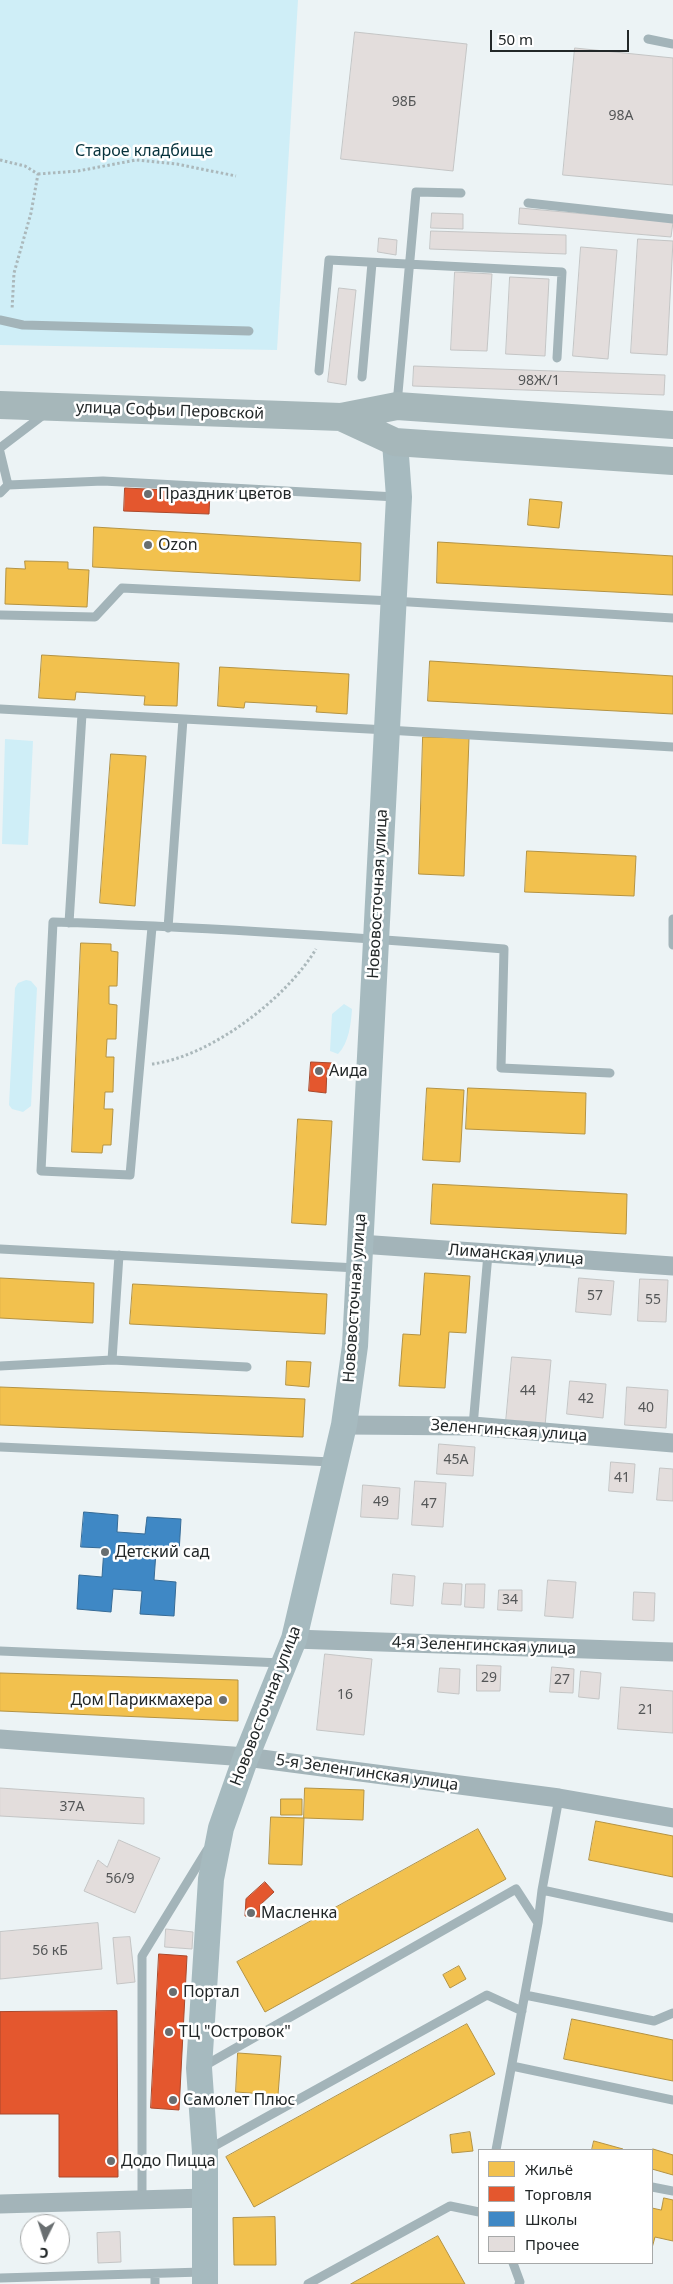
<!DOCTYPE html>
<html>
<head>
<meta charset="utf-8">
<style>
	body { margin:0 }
	#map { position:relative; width:673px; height:2284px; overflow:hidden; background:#ecf3f5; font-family:"Noto Sans",sans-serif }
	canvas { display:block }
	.legend { position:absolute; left:478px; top:2149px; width:175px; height:115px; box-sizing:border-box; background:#fff; border:1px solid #a7a9a9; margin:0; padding:6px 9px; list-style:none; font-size:15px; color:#222728 }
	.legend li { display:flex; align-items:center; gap:10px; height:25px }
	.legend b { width:25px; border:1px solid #a7a9a9 }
	.north { position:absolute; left:20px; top:2214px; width:50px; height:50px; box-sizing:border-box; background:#fff; border:1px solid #a7a9a9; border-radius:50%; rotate:184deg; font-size:14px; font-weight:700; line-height:20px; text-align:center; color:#222728 }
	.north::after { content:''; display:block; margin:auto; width:18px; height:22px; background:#696e70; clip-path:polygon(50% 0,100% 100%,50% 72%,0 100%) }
	.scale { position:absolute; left:490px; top:30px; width:139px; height:22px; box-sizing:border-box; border:2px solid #222728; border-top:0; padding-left:6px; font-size:15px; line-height:18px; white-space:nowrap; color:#222728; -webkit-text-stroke:4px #fff; paint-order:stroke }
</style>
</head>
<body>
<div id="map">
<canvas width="673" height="2284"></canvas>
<ul class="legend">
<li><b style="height:14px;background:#f2c14e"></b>Жильё</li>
<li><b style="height:14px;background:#e4572e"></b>Торговля</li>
<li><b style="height:14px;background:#3f88c5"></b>Школы</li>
<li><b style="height:14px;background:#e3dddc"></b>Прочее</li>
</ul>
<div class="north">С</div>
<div class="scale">50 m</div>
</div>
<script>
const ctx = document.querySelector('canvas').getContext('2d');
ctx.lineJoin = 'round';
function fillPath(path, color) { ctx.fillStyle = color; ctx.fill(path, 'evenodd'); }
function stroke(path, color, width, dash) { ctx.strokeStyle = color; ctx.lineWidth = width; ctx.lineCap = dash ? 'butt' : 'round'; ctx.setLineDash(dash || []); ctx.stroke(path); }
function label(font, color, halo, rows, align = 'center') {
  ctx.font = font + ' "Noto Sans",sans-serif'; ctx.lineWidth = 5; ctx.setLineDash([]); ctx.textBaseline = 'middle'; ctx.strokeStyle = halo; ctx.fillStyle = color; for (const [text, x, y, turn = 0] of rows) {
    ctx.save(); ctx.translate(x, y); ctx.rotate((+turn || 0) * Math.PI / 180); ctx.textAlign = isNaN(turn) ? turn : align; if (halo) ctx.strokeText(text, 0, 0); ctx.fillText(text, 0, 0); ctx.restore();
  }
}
const green = new Path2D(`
	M0 0H298L277 350 0 345Z
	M5 739 33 741 28 845 2 844Z
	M26 980 31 981 37 988 31 1106 23 1112 12 1109 9 1105 15 988 18 983Z
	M344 1004 352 1009C351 1023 349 1043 338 1054L330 1051 332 1014Z`);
const homes = new Path2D(`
	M530 499 562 502 559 528 528 525Z
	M94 527 361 543 360 581 93 567Z
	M438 542 673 556V595L437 583Z
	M25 561 68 562V569L89 570 87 607 5 604 6 568 25 569Z
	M42 655 179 663 177 706 144 705 145 696 76 692 75 700 39 698Z
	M430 661 673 676V714L428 701Z
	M220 667 349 674 347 714 316 712 317 706 245 702 244 708 218 706Z
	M423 737 469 738 464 876 419 874Z
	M111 754 146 756 135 906 100 903Z
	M527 851 636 856 634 896 525 892Z
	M81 943 111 944V951L118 952 117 986H109V1004L117 1005 116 1039H107L106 1057H114L113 1092H105L104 1109H113L111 1145H103L102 1153 72 1152Z
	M427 1088 464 1090 460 1162 423 1160Z
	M468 1088 586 1093 585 1134 466 1129Z
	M298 1119 332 1121 326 1225 292 1223Z
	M433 1184 627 1194 626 1234 431 1224Z
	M425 1273 470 1276 466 1333 449 1332 445 1388 399 1386 403 1334 420 1335Z
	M0 1278 94 1283 93 1323 0 1318Z
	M133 1284 327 1294 325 1334 130 1324Z
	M287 1361 311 1362 309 1387 286 1385Z
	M0 1387 305 1399 303 1437 0 1425Z
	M0 1673 238 1680V1721L0 1711Z
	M305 1788 364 1790 363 1820 304 1818Z
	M281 1799H302V1815H281Z
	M271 1817 304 1818 302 1865 269 1864Z
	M596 1821 673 1836V1877L589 1860Z
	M478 1829 506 1879 265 2012 237 1962Z
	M459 1966 466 1979 450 1988 443 1975Z
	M572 2019 673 2040V2081L564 2059Z
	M467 2024 495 2074 254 2207 226 2157Z
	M238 2053 281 2056 278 2095 236 2092Z
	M470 2132 473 2151 452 2153 450 2135Z
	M594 2141 623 2149V2150H592Z
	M653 2149 673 2155V2175L652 2169Z
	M664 2198 673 2200V2241L655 2237 652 2248V2208L661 2210Z
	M275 2217 276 2265H234L233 2218Z
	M438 2236 465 2284H351Z`);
const shops = new Path2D(`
	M125 488 210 492 209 514 124 511Z
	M311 1062 333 1063V1069H327L326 1093 309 1091Z
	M265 1882 274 1892 260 1905V1917L245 1916 246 1899Z
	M159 1954 187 1956 179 2110 151 2108Z
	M117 2011 118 2177H59V2114H0V2012Z`);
const schools = new Path2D(`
	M84 1512 118 1515 117 1532 145 1534 147 1517 181 1519 179 1553 156 1552 154 1580 176 1582 174 1616 140 1614 142 1591 113 1589 111 1612 77 1609 79 1575 102 1577 104 1548 81 1547Z`);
const building = new Path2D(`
	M355 32 467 44 453 171 341 159Z
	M575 48 673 58V185L563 175Z
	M520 208 673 222 671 237 519 224Z
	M432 213 463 214V229L431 228Z
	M431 231 566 235V254L430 249Z
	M379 238 397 240 396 255 378 252Z
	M638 239 673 241 667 355 631 353Z
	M581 247 617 250 608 359 573 356Z
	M455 272 492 274 487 351 451 350Z
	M510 277 549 279 545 356 506 354Z
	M339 288 356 290 346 385 328 382Z
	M414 366 665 375 664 395 413 386Z
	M579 1278 614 1281 611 1315 576 1312Z
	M640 1279 668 1280 666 1322 638 1321Z
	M512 1357 551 1360 545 1426 506 1422Z
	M570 1381 606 1384 603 1418 567 1414Z
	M627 1387 668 1390 666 1428 625 1425Z
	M439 1444 475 1447 473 1476 437 1474Z
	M611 1462 635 1464 633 1493 609 1491Z
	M660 1468 673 1469V1501L657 1500Z
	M415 1481 446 1483 443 1527 412 1525Z
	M363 1485 400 1488 398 1519 361 1517Z
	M393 1574 415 1576 413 1606 391 1604Z
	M548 1580 576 1582 573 1618 545 1616Z
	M444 1583 462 1584 461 1605 442 1604Z
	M466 1584H485L484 1608 465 1607Z
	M499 1590H522V1611L498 1610Z
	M634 1592 655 1593 654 1621 633 1620Z
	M325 1654 372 1659 364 1735 317 1730Z
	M477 1665 501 1666 500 1691H477Z
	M552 1667 574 1669 573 1693 550 1692Z
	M440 1668 460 1669 459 1694 438 1692Z
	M581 1671 601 1673 599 1699 579 1697Z
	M621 1687 673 1691V1733L618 1729Z
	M0 1788 144 1798V1824L0 1816Z
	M119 1840 160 1858 135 1913 84 1891 98 1860 107 1867Z
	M98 1923 102 1969 0 1979V1932Z
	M166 1929 193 1932 192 1949 165 1947Z
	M130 1937 135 1982 117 1984 113 1938Z
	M120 2232 121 2262 98 2263 97 2233Z`);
const path = new Path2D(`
	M0 160 25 166 38 174 31 213 14 273 12 310
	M38 174 78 171 136 160 177 164 236 176
	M152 1064C210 1057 286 999 316 949`);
const lane = new Path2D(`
	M648 39 673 44
	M528 203 673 219
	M0 320 23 325 249 331
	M319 371 329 260 562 272 557 358
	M362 377 372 263
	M397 404 416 192 461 193
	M0 448 46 413
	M0 452 8 485 103 481 396 497
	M0 493 8 485
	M0 615 95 617 122 588 393 601 673 618
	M0 709 387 730 673 747
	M673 919V945
	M69 923 82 714
	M152 927 130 1175 41 1171 53 922C203 927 354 937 504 949L501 1068 610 1073
	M168 928 183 719
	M0 1249 357 1268
	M112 1360 119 1255
	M0 1366 112 1360 247 1367
	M473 1426 488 1254
	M0 1447 332 1462
	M0 1651 282 1663
	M559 1798 542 1890 673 1918
	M538 1923 542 1890
	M525 1995 654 2021 673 2013
	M204 2066 516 1889 538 1923 496 2150
	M512 2066 673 2100
	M207 2150 487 1995 522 2011
	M652 2187 673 2191
	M142 2200V1956L207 1850
	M513 2263 520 2282 519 2284
	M155 2274V2284
	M0 2278 202 2272
	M308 2284 450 2206 479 2212`);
const street = new Path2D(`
	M360 1244 673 1266
	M344 1425 473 1426 673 1443
	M294 1639 673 1652
	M0 1739 246 1757 559 1798 673 1818
	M0 2204 205 2198`);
const secondary = new Path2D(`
	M205 2284V2152L199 2068 211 1879 221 1828 246 1757 294 1639 344 1425 355 1346 399 497 395 442`);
const primary = new Path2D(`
	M0 405 341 417 397 406 673 425
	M341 417 395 442 673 461`);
const markers = [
	[148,494,5,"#696e70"],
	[148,545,5,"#696e70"],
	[319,1071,5,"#696e70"],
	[105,1552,5,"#696e70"],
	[223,1700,5,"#696e70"],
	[251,1913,5,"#696e70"],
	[173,1992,5,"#696e70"],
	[169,2032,5,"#696e70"],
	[173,2100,5,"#696e70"],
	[111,2161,5,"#696e70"]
];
const numberNames = [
	["98Б",404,102],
	["98А",621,116],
	["98Ж/1",539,381],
	["57",595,1296],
	["55",653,1300],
	["44",528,1391],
	["42",586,1399],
	["40",646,1408],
	["45А",456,1460],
	["41",622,1478],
	["49",381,1502],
	["47",429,1504],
	["34",510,1600],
	["29",489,1678],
	["27",562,1680],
	["16",345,1695],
	["21",646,1710],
	["37А",72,1807],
	["56/9",120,1879],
	["56 кБ",50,1951]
];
const parkNames = [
	["Старое кладбище",144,151]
];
const streetNames = [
	["улица Софьи Перовской",170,411,2],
	["Нововосточная улица",378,894,-87],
	["Лиманская улица",516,1255,4],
	["Нововосточная улица",355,1298,-86],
	["Зеленгинская улица",509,1431,4],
	["4-я Зеленгинская улица",484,1646,2],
	["Нововосточная улица",266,1706,-69],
	["5-я Зеленгинская улица",367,1773,8]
];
const poiNames = [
	["Праздник цветов",158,494],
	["Ozon",158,545],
	["Аида",329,1071],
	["Детский сад",115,1552],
	["Дом Парикмахера",213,1700,"right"],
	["Масленка",261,1913],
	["Портал",183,1992],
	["ТЦ \"Островок\"",179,2032],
	["Самолет Плюс",183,2100],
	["Додо Пицца",121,2161]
];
fillPath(green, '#cfeef7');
fillPath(homes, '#f2c14e');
stroke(homes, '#b49343', 1);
fillPath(shops, '#e4572e');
stroke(shops, '#aa492c', 1);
fillPath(schools, '#3f88c5');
stroke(schools, '#366b96', 1);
fillPath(building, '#e3dddc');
stroke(building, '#c4c5c5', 1);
stroke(path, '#abb8bb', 3, [2.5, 2.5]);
stroke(lane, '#a3b4b9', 9);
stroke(street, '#a3b4b9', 19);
stroke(secondary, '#a6babf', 26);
stroke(primary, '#a6b7ba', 28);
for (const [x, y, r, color] of markers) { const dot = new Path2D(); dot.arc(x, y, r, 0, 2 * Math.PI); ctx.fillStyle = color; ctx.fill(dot); stroke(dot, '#fff', 2); }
label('14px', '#545657', null, numberNames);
label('16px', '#06323c', '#fff', parkNames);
label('16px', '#222728', '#fff', streetNames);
label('16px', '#222728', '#fff', poiNames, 'left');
</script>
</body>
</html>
